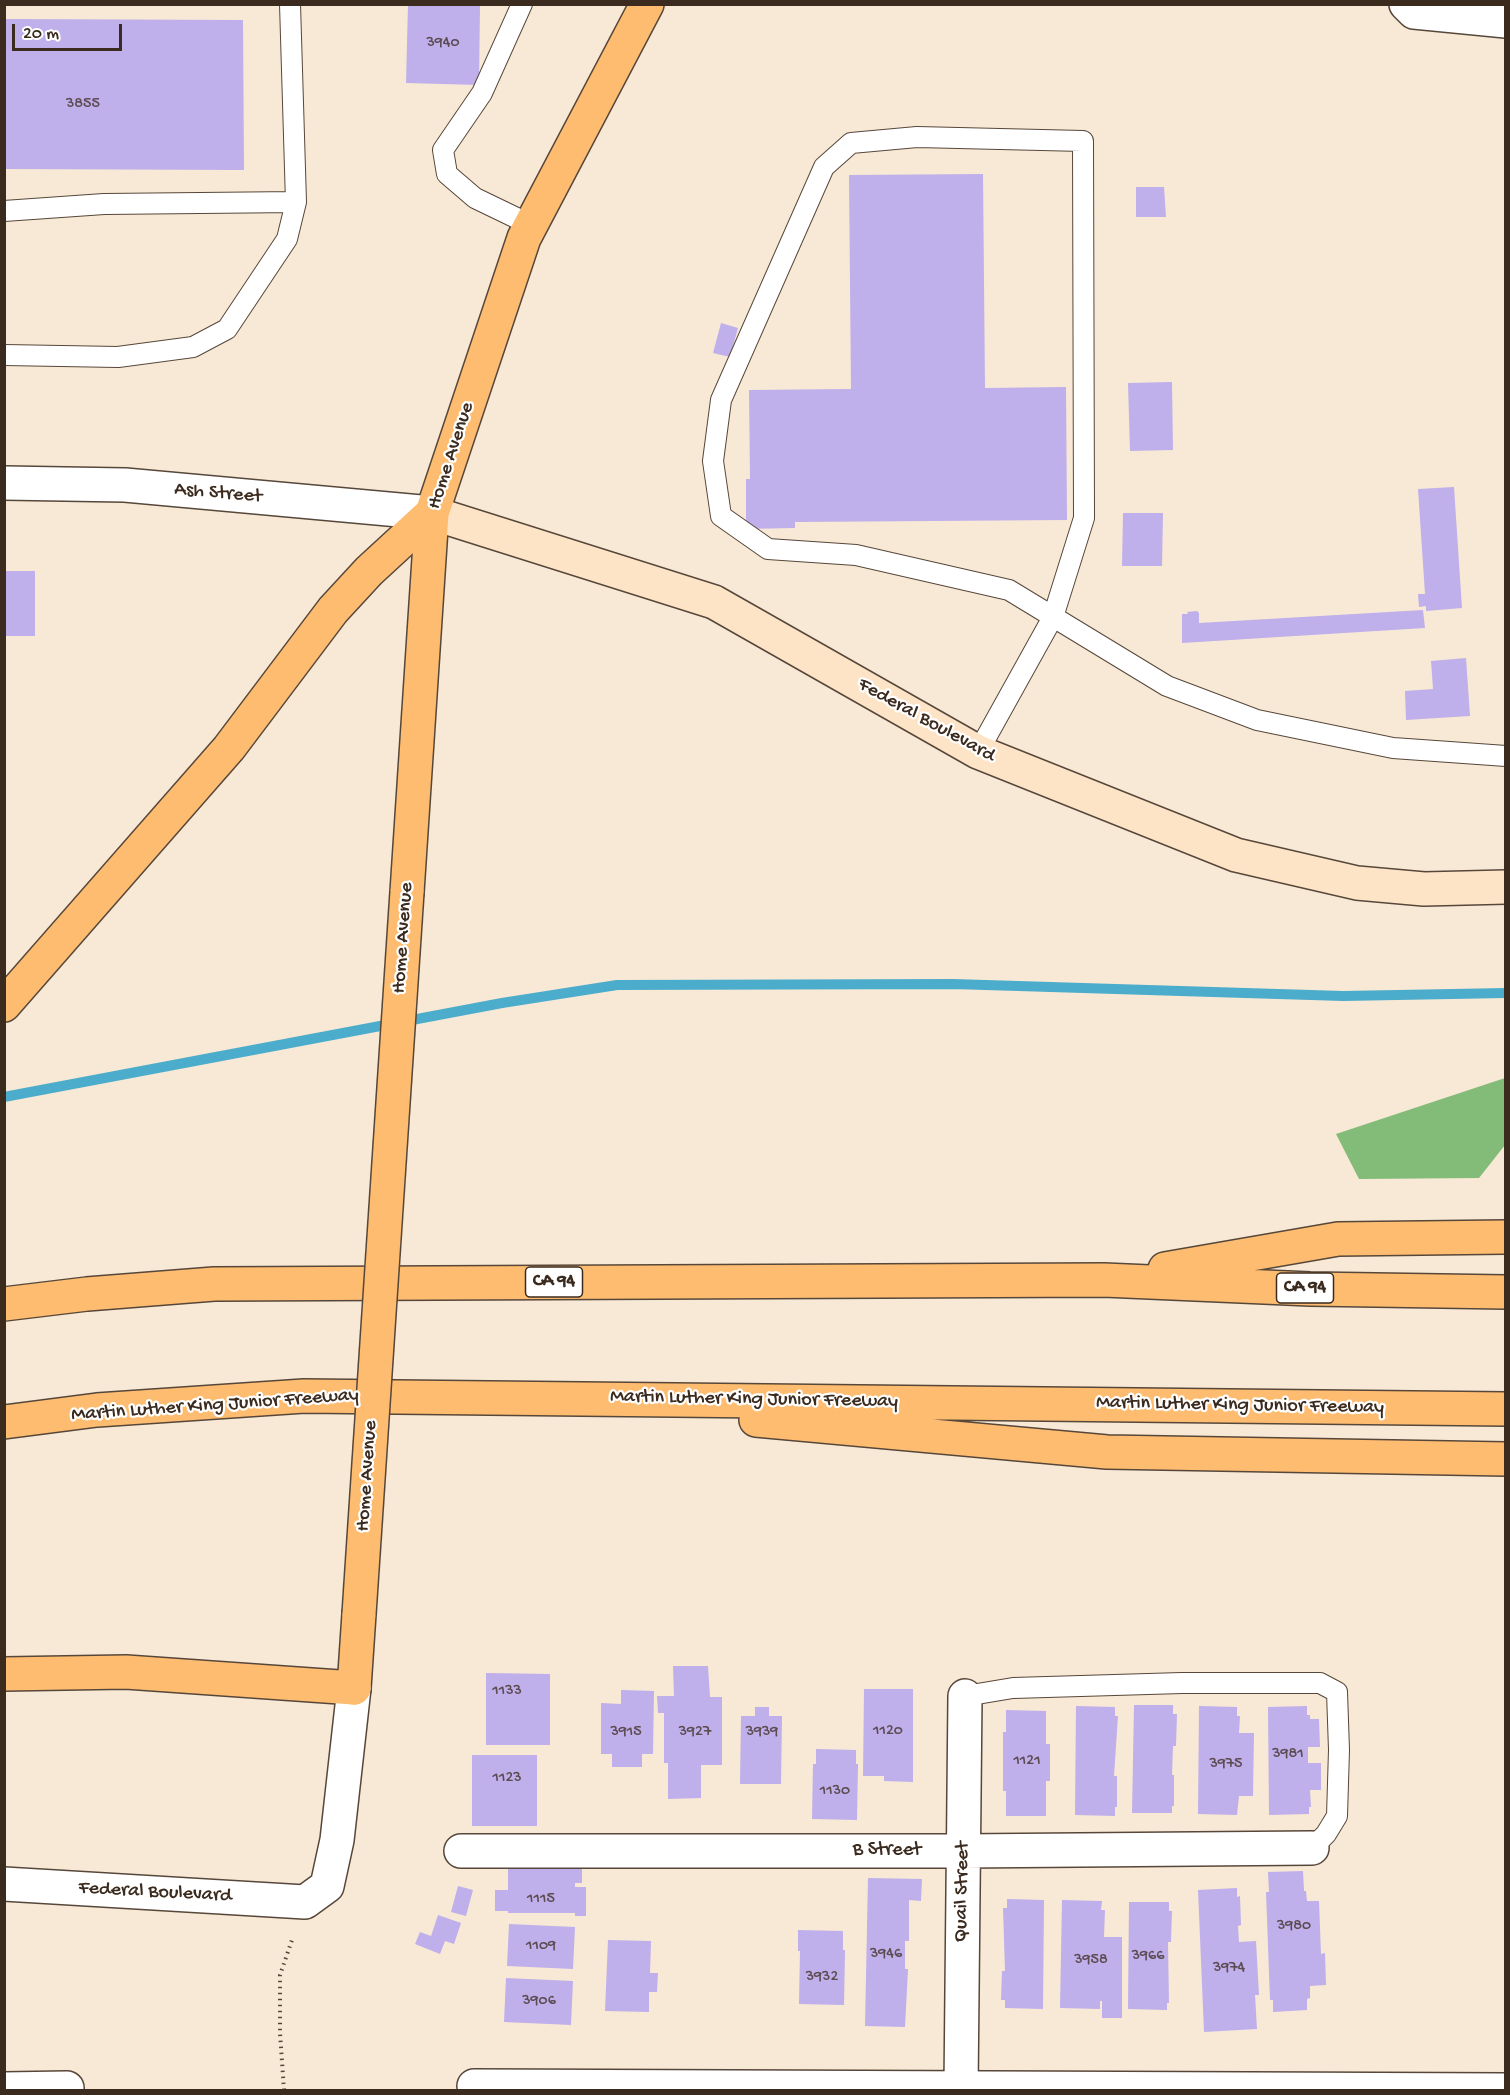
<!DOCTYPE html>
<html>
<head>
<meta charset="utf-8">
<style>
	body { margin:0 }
	#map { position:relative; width:1510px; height:2095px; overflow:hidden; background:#f7e9d6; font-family:"Gochi Hand",sans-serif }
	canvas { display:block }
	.frame { position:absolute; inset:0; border:6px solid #3b2a1e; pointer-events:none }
	.scale { position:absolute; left:12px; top:24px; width:110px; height:27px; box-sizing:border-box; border:3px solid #3b2a1e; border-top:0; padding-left:8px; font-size:18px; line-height:21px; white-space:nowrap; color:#3b2a1e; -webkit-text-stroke:4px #fff; paint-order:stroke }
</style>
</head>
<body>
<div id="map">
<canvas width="1510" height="2095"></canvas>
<div class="frame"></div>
<div class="scale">20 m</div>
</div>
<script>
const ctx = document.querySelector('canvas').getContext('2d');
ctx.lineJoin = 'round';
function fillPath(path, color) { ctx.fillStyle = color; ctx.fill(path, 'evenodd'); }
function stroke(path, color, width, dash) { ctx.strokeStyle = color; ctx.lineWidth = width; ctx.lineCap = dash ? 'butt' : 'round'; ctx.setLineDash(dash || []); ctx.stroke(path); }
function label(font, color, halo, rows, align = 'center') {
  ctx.font = font + ' "Gochi Hand",sans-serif'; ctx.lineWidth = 4.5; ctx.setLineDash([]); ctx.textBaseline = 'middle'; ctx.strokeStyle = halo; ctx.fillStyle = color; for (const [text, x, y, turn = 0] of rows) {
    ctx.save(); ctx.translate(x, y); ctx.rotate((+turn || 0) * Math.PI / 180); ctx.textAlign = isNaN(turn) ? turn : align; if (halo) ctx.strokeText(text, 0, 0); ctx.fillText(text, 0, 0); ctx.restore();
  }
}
const forest = new Path2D(`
	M1505 1078V1145L1479 1178 1359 1179 1336 1134Z`);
const stream = new Path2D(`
	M4 1097 502 1003 617 985 953 984 1343 996 1506 993`);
const building = new Path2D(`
	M408 4H480L479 85 406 83Z
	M5 19 243 20 244 170 5 169Z
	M983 174 985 388 1066 387 1067 520 795 522V528L746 529V479H750L749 390 851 389 849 175Z
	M1136 187H1164L1166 217H1136Z
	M721 323 738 328 730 357 713 353Z
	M1172 382 1173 450 1130 451 1128 383Z
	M1454 487 1462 608 1426 611V606L1419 607 1418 594H1425L1418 489Z
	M1123 513H1163L1162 566H1122Z
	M4 571H35V636H4Z
	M1423 610 1425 628 1182 643V614H1188L1187 612 1197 611 1199 613V623Z
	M1466 658 1470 716 1406 720 1405 691 1433 689 1431 661Z
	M673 1666H708L710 1697H722V1765H701V1798L668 1799V1763H664V1713H658L657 1696H674Z
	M486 1673 550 1674V1745H486Z
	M864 1689H913V1782L884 1781V1776H863Z
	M621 1690 654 1691 653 1754H642V1767H612V1754H601V1703L621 1704Z
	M1134 1705H1173V1714H1177L1176 1746H1173L1172 1775H1174V1806H1172V1813H1132Z
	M1076 1706 1115 1707V1716H1118L1114 1776H1117V1807H1115V1816L1075 1815Z
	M1199 1706 1237 1707V1716H1240L1239 1733H1254L1253 1796H1239L1237 1815 1198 1814Z
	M1307 1706V1715H1310V1719H1319L1320 1747H1308V1763H1321V1790H1310L1311 1807H1309V1814L1269 1815 1268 1707Z
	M755 1707H769V1716H782L781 1784H740L741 1716H755Z
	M1006 1710 1046 1711V1744H1050V1781H1046V1816H1006V1791H1003V1732H1006Z
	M816 1749 856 1750V1764H858L857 1820 812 1819 813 1764H816Z
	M472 1755H537V1826H472Z
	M508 1869H582V1883H575V1887H586V1916H575V1913H508V1911H495V1890H508Z
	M1303 1871 1304 1891H1306L1307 1901H1319L1321 1954 1325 1953 1326 1985 1310 1986V1998L1307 1999V2010L1273 2012V2000H1270L1266 1892H1269L1268 1872Z
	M868 1878 922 1879 921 1901 909 1900V1941H905V1969H908L905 2027 865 2026Z
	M458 1886 473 1890 466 1916 451 1912Z
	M1237 1888V1897L1240 1896 1241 1925 1238 1926 1239 1942 1256 1941 1259 1995H1255L1257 2029 1204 2032 1198 1890Z
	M1007 1899 1044 1900 1043 2009 1005 2008V2000H1001L1002 1971H1005L1003 1908H1007Z
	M1062 1900 1102 1901 1101 1910H1105L1104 1937H1122V2018H1102V2001H1100V2009L1060 2008Z
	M1129 1902H1169V1911H1172L1171 1942H1168L1169 2003H1167V2010L1128 2009Z
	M438 1915 461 1923 454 1944 445 1941 440 1954 415 1944 420 1932 431 1936Z
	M509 1924 575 1927 573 1969 507 1966Z
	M798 1930 843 1931V1950H845L844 2005 799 2004 800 1951H798Z
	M608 1940 651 1941 650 1973H658L657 1992H649V2012L605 2011Z
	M506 1978 573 1981 571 2025 504 2022Z`);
const path = new Path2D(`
	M284 2090 280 2033V1975L293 1937`);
const service = new Path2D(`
	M290 4 296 202
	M522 4 482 93 443 150 447 174 475 198 531 225
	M4 211 104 204 296 202 287 239 227 329 193 347 118 357 4 355
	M978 752 1053 617 1084 518 1083 141 917 137 851 143 824 167 721 400 713 461 721 516 768 549 856 555 1009 590 1167 686 1257 720 1393 748 1506 756
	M965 1696 1013 1688 1182 1683H1320L1337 1692 1339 1750 1337 1816 1326 1834 1312 1848`);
const minor = new Path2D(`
	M1406 4 1414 12 1506 21
	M461 1851H963L1312 1848
	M474 2086 1506 2090
	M961 2088 965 1696
	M4 2089 67 2088`);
const tertiary = new Path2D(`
	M4 483 125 485 432 513
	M4 1884 305 1902 327 1886 337 1840 354 1688`);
const secondary = new Path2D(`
	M432 513 714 602 978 752 1236 855 1357 883 1424 889 1506 887`);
const primary = new Path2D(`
	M407 892 432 513 524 238 647 4
	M354 1688 359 1614`);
const motorway = new Path2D(`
	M4 1005 229 748 333 610 369 571 432 513
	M1165 1269 1338 1239 1506 1237
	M4 1304 87 1294 214 1284 1104 1280 1310 1289 1506 1292
	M756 1420 1107 1452 1506 1459
	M4 1422 97 1410 304 1396 1506 1409
	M4 1674 126 1672 354 1688`);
const primaryBridge = new Path2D(`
	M359 1614 407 892`);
const numberNames = [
	["3940",443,44],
	["3855",83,105],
	["1133",507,1692],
	["1120",888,1732],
	["3915",626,1733],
	["3927",695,1733],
	["3939",762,1733],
	["3981",1288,1755],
	["1121",1027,1762],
	["3975",1226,1765],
	["1123",507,1779],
	["1130",835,1792],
	["1115",541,1900],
	["3980",1294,1927],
	["1109",541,1947],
	["3946",886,1955],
	["3966",1148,1957],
	["3958",1091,1961],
	["3974",1229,1969],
	["3932",822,1978],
	["3906",539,2002]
];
const shields = [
	[554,1282,57],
	[1305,1288,57]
];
const shieldNames = [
	["CA 94",554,1282],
	["CA 94",1305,1288]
];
const streetNames = [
	["Home Avenue",452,456,-72],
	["Ash Street",218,494,5],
	["Federal Boulevard",926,721,29],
	["Home Avenue",404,938,-86],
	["Martin Luther King Junior Freeway",754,1400,1],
	["Martin Luther King Junior Freeway",215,1406,-4],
	["Martin Luther King Junior Freeway",1240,1406,1],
	["Home Avenue",368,1476,-86],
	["B Street",887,1851],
	["Quail Street",963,1892,-89],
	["Federal Boulevard",155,1893,3]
];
fillPath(forest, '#83bc78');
stroke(stream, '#4caccb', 10);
fillPath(building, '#bfafeb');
stroke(service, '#57473a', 22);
stroke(minor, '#57473a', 36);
stroke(tertiary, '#57473a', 36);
stroke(secondary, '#57473a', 36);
stroke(primary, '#57473a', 36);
stroke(motorway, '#57473a', 36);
stroke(path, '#57473a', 4, [1.5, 4.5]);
stroke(service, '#fff', 20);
stroke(minor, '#fff', 33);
stroke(tertiary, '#fff', 33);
stroke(secondary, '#fee4c6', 33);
stroke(primary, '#fdbc70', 33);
stroke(motorway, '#fdbc70', 33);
stroke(primaryBridge, '#57473a', 36, []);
stroke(primaryBridge, '#fdbc70', 33);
label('16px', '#5c4b51', null, numberNames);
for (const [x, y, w] of shields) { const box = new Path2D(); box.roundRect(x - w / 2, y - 15, w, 30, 4.5); ctx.fillStyle = '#fff'; ctx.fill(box); stroke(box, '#3b2a1e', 1.5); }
label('bold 18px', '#3b2a1e', null, shieldNames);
label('20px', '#3b2a1e', '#fff', streetNames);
</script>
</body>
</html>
